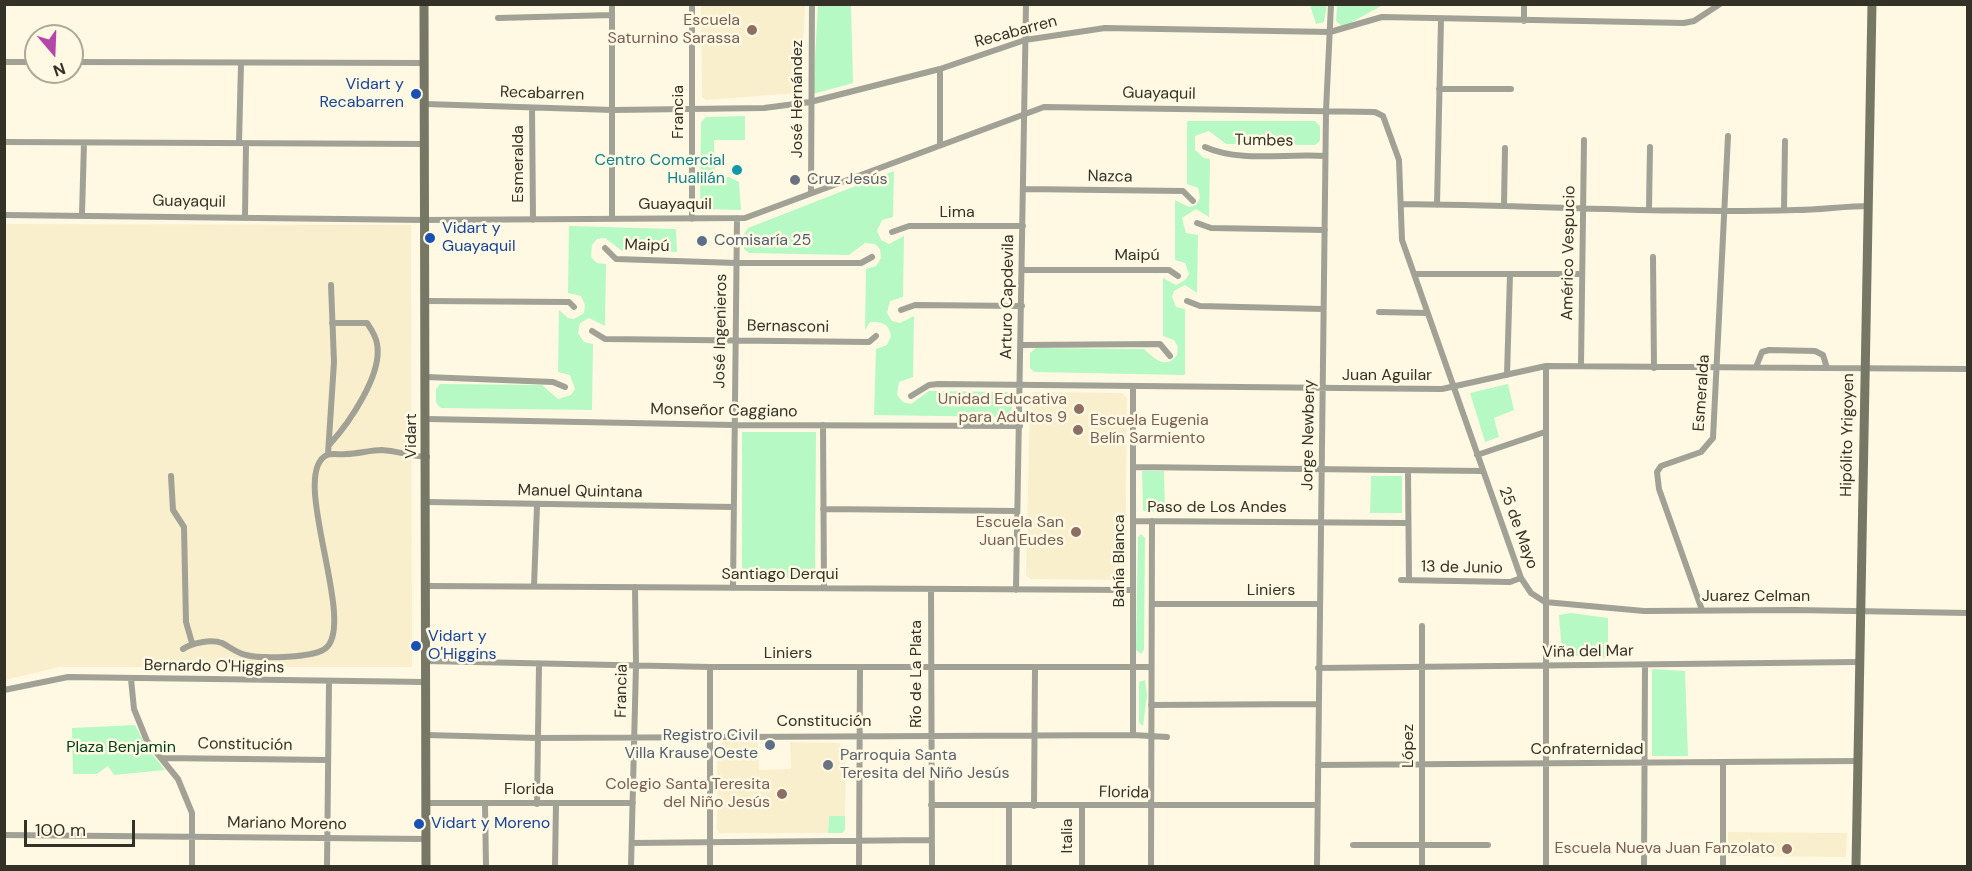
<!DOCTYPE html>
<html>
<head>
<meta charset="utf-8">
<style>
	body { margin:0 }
	#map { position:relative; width:1972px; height:871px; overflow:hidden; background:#fff9e3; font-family:"DM Sans",sans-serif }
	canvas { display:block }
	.frame { position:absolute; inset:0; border:6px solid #343126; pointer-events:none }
	.north { position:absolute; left:24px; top:24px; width:60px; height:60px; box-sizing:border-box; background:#fff9e3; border:2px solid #aea997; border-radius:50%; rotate:161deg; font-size:16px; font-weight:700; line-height:24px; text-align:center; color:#343126 }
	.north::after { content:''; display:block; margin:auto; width:21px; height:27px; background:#b348a9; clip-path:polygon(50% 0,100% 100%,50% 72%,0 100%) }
	.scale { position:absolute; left:24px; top:820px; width:111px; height:27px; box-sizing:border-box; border:3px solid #343126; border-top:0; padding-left:8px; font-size:18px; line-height:21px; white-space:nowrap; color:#343126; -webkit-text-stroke:4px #fff9e3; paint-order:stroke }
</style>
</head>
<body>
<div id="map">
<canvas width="1972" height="871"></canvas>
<div class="frame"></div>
<div class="north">N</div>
<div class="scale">100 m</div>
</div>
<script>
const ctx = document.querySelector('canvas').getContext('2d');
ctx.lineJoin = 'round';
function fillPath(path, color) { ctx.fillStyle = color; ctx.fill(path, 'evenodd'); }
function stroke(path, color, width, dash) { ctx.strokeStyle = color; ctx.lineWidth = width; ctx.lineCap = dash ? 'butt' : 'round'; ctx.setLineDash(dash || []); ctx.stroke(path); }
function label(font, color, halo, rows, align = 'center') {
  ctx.font = font + ' "DM Sans",sans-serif'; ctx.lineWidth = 5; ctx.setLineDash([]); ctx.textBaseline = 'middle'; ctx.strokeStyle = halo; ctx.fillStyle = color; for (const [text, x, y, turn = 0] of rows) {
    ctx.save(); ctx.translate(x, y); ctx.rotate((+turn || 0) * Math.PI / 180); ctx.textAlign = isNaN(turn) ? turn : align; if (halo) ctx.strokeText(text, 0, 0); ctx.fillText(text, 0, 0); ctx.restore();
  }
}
const built = new Path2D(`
	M701 5H805L801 87 797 93 706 100 702 97Z
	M4 224 411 225 412 667H59L5 680Z
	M1034 392 1122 393 1127 398 1125 575 1120 580 1030 579 1026 575 1030 396Z
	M722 742H758L759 770 791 769 790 742 839 743 846 751 845 816H829L828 833H720L717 830V769L718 747Z
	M1728 832 1847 833 1846 857 1728 856Z`);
const green = new Path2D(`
	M818 5H851L853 83 813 94Z
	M1310 5H1327L1324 22 1316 24Z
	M1337 5H1383L1343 27 1336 21Z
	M745 116V140H714L715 178 729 177 739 182 741 210 704 209 700 204 701 122 706 117Z
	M1187 121H1315L1320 126V141L1315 145 1226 144 1209 131 1195 136V150L1204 158 1210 159 1209 217 1196 209 1182 218 1186 233 1198 235 1197 293 1185 285 1174 291 1172 297 1176 307 1185 309V375L1034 372 1030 368V353L1036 348 1144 349C1155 359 1165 370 1177 355L1178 347 1174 340 1163 336V278L1176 285 1185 280 1189 274 1185 263 1175 260V200L1189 207 1196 205 1200 198 1198 188 1187 184Z
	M894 171 893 217 882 220 877 231 881 240 889 244 904 236 903 297 890 301 887 313 892 321 900 323 914 316 913 377 899 382 897 395 903 402 911 404 929 391 1007 392 1012 396V413L1007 417 874 415 876 349 887 345 891 336C889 323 881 322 870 322L865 330 866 269 876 266 881 258 880 249 875 244 865 243 849 255 749 253 744 249V234L748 228Z
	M569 226 676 229 677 252 622 251 605 238 597 239 592 245 591 257 597 263 606 264 605 326 589 318 580 323 578 333 584 342 593 344 592 410 441 408 436 403V389L440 384 542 385 558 399 571 395 575 389 570 375 558 372 559 310 568 318 574 319 584 313 585 305 581 296 568 293Z
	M1508 384 1514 410 1494 418 1499 437 1485 442 1470 393Z
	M742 432H816L815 579 742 577Z
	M1142 471H1164L1165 512 1143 511Z
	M1371 476H1402V513H1370Z
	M1141 534 1145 538 1144 650 1141 654 1136 650 1138 537Z
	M1571 613 1608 618V658L1562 655 1559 615Z
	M1652 669 1685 671 1688 756H1652Z
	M1145 680 1147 695 1143 726 1139 723V682Z
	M135 725 147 748 165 770 114 775 108 766 97 774H73L72 728Z
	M829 816H845V830L842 833H828Z`);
const street = new Path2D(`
	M612 4V219
	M498 18 612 15
	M1524 21V4
	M4 62H36
	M72 62 425 63
	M940 69V145
	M1439 89H1511
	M425 104 613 110 764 108 810 102 940 69 1025 40 1105 28 1330 32 1382 17 1684 23 1694 21 1720 4
	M532 108 533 220
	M4 142 425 144
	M239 143 241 64
	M1205 147C1241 163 1286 153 1325 156
	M1023 189 1183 191 1193 201
	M811 193 812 4
	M1401 204C1533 205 1665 214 1796 210 1821 210 1844 206 1869 206
	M1437 205 1441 19
	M1504 206 1505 148
	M1649 209 1650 147
	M1784 210 1785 141
	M82 214 84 143
	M4 215 425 220 745 218 1044 107 1375 112 1383 116 1399 160 1402 240 1414 274 1521 578 1531 593 1545 602
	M245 216 246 144
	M692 219V4
	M1197 223 1211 228 1325 230
	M892 232 909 226H1023
	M605 248 616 259 736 263H861L872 257
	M1653 257 1654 368
	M1022 270H1169L1178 276
	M1414 274H1582
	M426 301 569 302 574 307
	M1187 301 1200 306 1323 309
	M901 310 915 305 1022 306
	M1379 312 1427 313
	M592 331 605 339 869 342 876 336
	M1021 345 1160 344 1170 356
	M1546 366V866
	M1581 366 1584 140
	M1756 367 1762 352 1769 350 1815 351 1823 355 1827 368
	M1507 375 1510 274
	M426 377 553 382 565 387
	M1133 387V735
	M911 396 929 385 938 384 1442 389 1546 366 1968 369
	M427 419 733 425 1020 426
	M823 425 824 588
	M330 444C349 423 383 374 377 344 376 336 371 329 367 323H332
	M328 454 334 362 331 285
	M1477 455 1545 432
	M1133 467 1483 471
	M1408 471 1409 580
	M171 476 173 510 184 527 186 622 192 643
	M427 502 733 507
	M823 509 1017 511
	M1133 521 1408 523
	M1401 580 1510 582 1521 578
	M427 586 1133 590
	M534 586 537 506
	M733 588 737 218
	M931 589 932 866
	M1016 590 1026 4
	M1545 602 1644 611 1795 610 1968 613
	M1152 604H1319
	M1702 610 1659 489 1657 472 1661 466 1701 452 1713 438 1728 136
	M1422 626V866
	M183 649C192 643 211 639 222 643 230 647 237 653 246 655 261 659 315 658 326 648 357 621 288 473 327 455 332 453 341 455 346 454 358 454 370 450 382 450 397 451 411 456 427 457
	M425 661 710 667H1151
	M1318 668 1858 662
	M131 679 134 709 147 741 178 779 192 813V866
	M4 690 68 677 425 682
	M1151 705 1318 704
	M426 735 538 738 1133 735 1167 737
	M161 758 328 760
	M1318 765 1857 761
	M425 803H633
	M485 804 486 866
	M537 804 539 665
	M931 805H1317
	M1009 805V866
	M1034 806 1035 668
	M4 835 426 839
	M632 843 931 840
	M1353 845H1488
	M327 866 329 682
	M555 866 556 803
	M631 866 636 665 635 587
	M710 866V667
	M859 866 860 668
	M1082 866V806
	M1151 866 1152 521
	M1317 866 1326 111 1331 4
	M1644 866 1645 665
	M1723 866V762`);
const secondary = new Path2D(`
	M424 4 426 866
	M1856 866 1872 4`);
const markers = [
	[752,30,6,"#8d6e63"],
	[416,94,6,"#1a4fb4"],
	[737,170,6,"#0f9aa8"],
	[795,180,6,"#6b7280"],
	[430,238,6,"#1a4fb4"],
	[702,241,6,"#5c6f8a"],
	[1079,409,6,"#8d6e63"],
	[1078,430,6,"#8d6e63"],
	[1076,532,6,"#8d6e63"],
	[416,646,6,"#1a4fb4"],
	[770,745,6,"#5c6f8a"],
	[828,765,6,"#6b7280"],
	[782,794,6,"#8d6e63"],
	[419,824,6,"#1a4fb4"],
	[1787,849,6,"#8d6e63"]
];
const educationNames = [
	["Escuela",740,21],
	["Saturnino Sarassa",740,39],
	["Unidad Educativa",1067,400],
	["para Adultos 9",1067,418],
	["Escuela Eugenia",1090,421,"left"],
	["Belín Sarmiento",1090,439,"left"],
	["Escuela San",1064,523],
	["Juan Eudes",1064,541],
	["Colegio Santa Teresita",770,785],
	["del Niño Jesús",770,803],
	["Escuela Nueva Juan Fanzolato",1775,849]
];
const streetNames = [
	["Recabarren",1016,32,-15],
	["Recabarren",542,94,2],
	["Guayaquil",1159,94,1],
	["José Hernández",798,99,-90],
	["Francia",679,112,-90],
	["Tumbes",1264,141,1],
	["Esmeralda",519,164,-90],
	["Nazca",1110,177,1],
	["Guayaquil",189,202,1],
	["Guayaquil",675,205],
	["Lima",957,213],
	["Maipú",647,246,2],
	["Américo Vespucio",1569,253,-89],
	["Maipú",1137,256],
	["Arturo Capdevila",1008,297,-89],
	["Bernasconi",788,327,1],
	["José Ingenieros",721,331,-89],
	["Juan Aguilar",1387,376],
	["Esmeralda",1702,393,-86],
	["Monseñor Caggiano",724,411,1],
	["Jorge Newbery",1309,435,-89],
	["Hipólito Yrigoyen",1848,435,-89],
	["Vidart",412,436,-90],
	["Manuel Quintana",580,492,1],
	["Paso de Los Andes",1217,508],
	["25 de Mayo",1518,528,70],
	["Bahía Blanca",1120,561,-90],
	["13 de Junio",1462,568,1],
	["Santiago Derqui",780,575],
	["Liniers",1271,591],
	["Juarez Celman",1756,597],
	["Viña del Mar",1588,652,-1],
	["Liniers",788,654],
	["Bernardo O'Higgins",214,667,1],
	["Río de La Plata",917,674,-90],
	["Francia",622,691,-89],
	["Constitución",824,722],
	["Constitución",245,745,1],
	["López",1409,746,-90],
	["Confraternidad",1587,750],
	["Florida",529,790],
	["Florida",1124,793,1],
	["Mariano Moreno",287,824,1],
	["Italia",1068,836,-90]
];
const transitNames = [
	["Vidart y",404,85,"right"],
	["Recabarren",404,103,"right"],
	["Vidart y",442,229],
	["Guayaquil",442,247],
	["Vidart y",428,637],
	["O'Higgins",428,655],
	["Vidart y Moreno",431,824]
];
const cultureNames = [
	["Centro Comercial",725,161],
	["Hualilán",725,179]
];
const worshipNames = [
	["Cruz Jesús",807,180],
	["Parroquia Santa",840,756],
	["Teresita del Niño Jesús",840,774]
];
const serviceNames = [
	["Comisaría 25",714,241],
	["Registro Civil",758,736,"right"],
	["Villa Krause Oeste",758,754,"right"]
];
const parkNames = [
	["Plaza Benjamin",121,748]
];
fillPath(built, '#f9efcc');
fillPath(green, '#b6f9c4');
stroke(street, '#a1a195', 6);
stroke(secondary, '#776', 9);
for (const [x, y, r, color] of markers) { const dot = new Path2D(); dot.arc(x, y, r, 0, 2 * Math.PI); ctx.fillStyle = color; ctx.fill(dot); stroke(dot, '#fff9e3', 2); }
label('16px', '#785e54', '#fff9e3', educationNames, 'right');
label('16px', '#343126', '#fff9e3', streetNames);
label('16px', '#164399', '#fff9e3', transitNames, 'left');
label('16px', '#0d838f', '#fff9e3', cultureNames, 'right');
label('16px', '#5b616d', '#fff9e3', worshipNames, 'left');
label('16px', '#4e5e75', '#fff9e3', serviceNames, 'left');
label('16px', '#01401a', '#fff9e3', parkNames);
</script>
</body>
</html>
